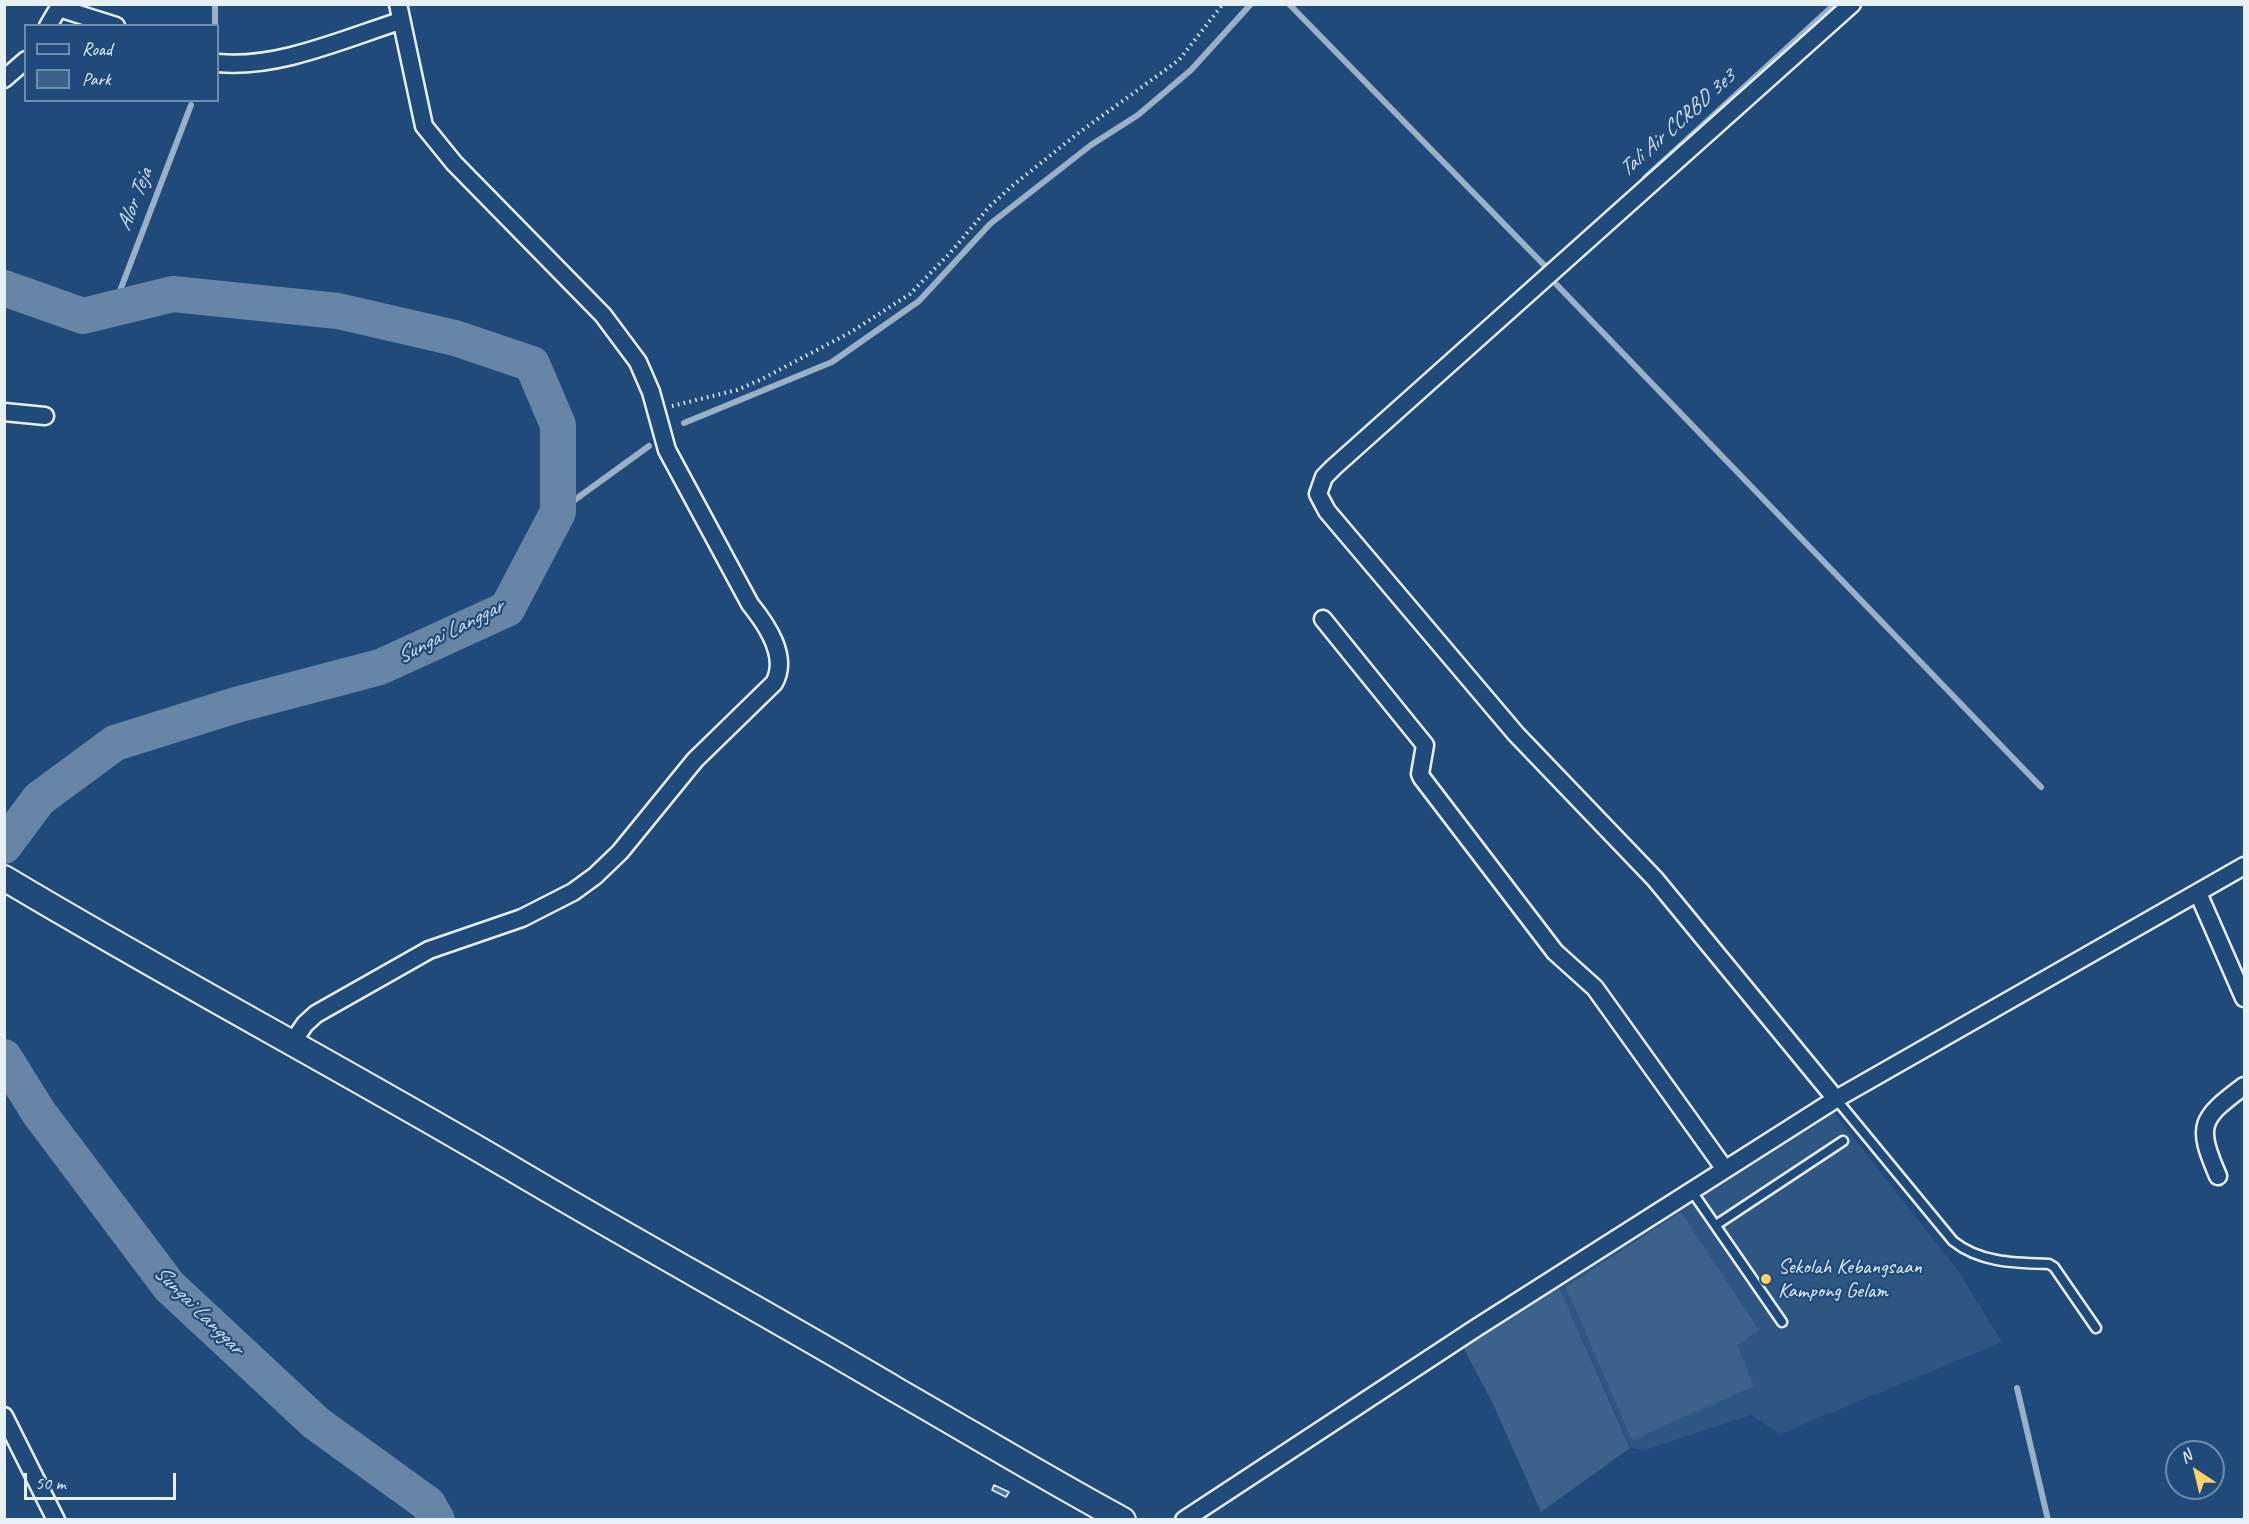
<!DOCTYPE html>
<html>
<head>
<meta charset="utf-8">
<style>
	body { margin:0 }
	#map { position:relative; width:2249px; height:1524px; overflow:hidden; background:#1f4a7a; font-family:Caveat,sans-serif }
	canvas { display:block }
	.frame { position:absolute; inset:0; border:6px solid #e8f1f8; pointer-events:none }
	.legend { position:absolute; left:24px; top:24px; width:195px; height:78px; box-sizing:border-box; background:#1f4a7a; border:2px solid #6f8dac; margin:0; padding:8px 10px; list-style:none; font-size:18px; color:#e8f1f8 }
	.legend li { display:flex; align-items:center; gap:12px; height:30px }
	.legend b { width:30px; border:2px solid #6f8dac }
	.north { position:absolute; left:2165px; top:1440px; width:60px; height:60px; box-sizing:border-box; background:#1f4a7a; border:2px solid #6f8dac; border-radius:50%; rotate:325deg; font-size:16px; font-weight:700; line-height:24px; text-align:center; color:#e8f1f8 }
	.north::after { content:''; display:block; margin:auto; width:21px; height:27px; background:#ffd166; clip-path:polygon(50% 0,100% 100%,50% 72%,0 100%) }
	.scale { position:absolute; left:24px; top:1473px; width:152px; height:27px; box-sizing:border-box; border:3px solid #e8f1f8; border-top:0; padding-left:8px; font-size:18px; line-height:21px; white-space:nowrap; color:#e8f1f8; -webkit-text-stroke:4px #1f4a7a; paint-order:stroke }
</style>
</head>
<body>
<div id="map">
<canvas width="2249" height="1524"></canvas>
<div class="frame"></div>
<ul class="legend">
<li><b style="height:8px;background:#1f4a7a"></b>Road</li>
<li><b style="height:16px;background:#3c628c"></b>Park</li>
</ul>
<div class="north">N</div>
<div class="scale">50 m</div>
</div>
<script>
const ctx = document.querySelector('canvas').getContext('2d');
ctx.lineJoin = 'round';
function fillPath(path, color) { ctx.fillStyle = color; ctx.fill(path, 'evenodd'); }
function stroke(path, color, width, dash) { ctx.strokeStyle = color; ctx.lineWidth = width; ctx.lineCap = dash ? 'butt' : 'round'; ctx.setLineDash(dash || []); ctx.stroke(path); }
function label(font, color, halo, rows, align = 'center') {
  ctx.font = font + ' Caveat,sans-serif'; ctx.lineWidth = 4.5; ctx.setLineDash([]); ctx.textBaseline = 'middle'; ctx.strokeStyle = halo; ctx.fillStyle = color; for (const [text, x, y, turn = 0] of rows) {
    ctx.save(); ctx.translate(x, y); ctx.rotate((+turn || 0) * Math.PI / 180); ctx.textAlign = isNaN(turn) ? turn : align; if (halo) ctx.strokeText(text, 0, 0); ctx.fillText(text, 0, 0); ctx.restore();
  }
}
const built = new Path2D(`
	M1831 1109 1959 1272 2002 1342 1780 1434 1751 1415 1645 1450 1631 1448 1558 1285Z`);
const green = new Path2D(`
	M1681 1212 1759 1330 1737 1345 1754 1386 1632 1440 1566 1287Z
	M1558 1285 1630 1448 1541 1512 1494 1406 1463 1347Z`);
const stream = new Path2D(`
	M215 4V26
	M1289 4 1546 267
	M1645 178 1835 4
	M1557 285 2041 787
	M113 309 191 105
	M684 423 832 362 919 301 990 224 1091 145 1138 115 1191 70 1251 4
	M558 512 649 446
	M2017 1388 2048 1520`);
const river = new Path2D(`
	M4 288 83 316 173 294 338 311 455 338 532 364 558 425V512L507 609 380 667 236 705 115 743 39 799 4 846
	M4 1057 39 1113 169 1286 316 1423 428 1504 437 1520`);
const building = new Path2D(`
	M994 1485 1009 1492 1006 1497 992 1490Z`);
const path = new Path2D(`
	M672 406 737 390 760 380 851 332 910 294 950 253 989 207 1012 186 1077 134 1179 60 1223 4`);
const lane = new Path2D(`
	M1836 1099 1953 1241C1980 1263 2016 1263 2049 1264L2054 1267 2096 1328
	M1691 1190 1782 1322
	M1716 1225 1843 1141`);
const street = new Path2D(`
	M59 8 116 26
	M48 26 61 4
	M218 63C277 69 344 39 400 21
	M4 79 26 60
	M4 412 45 416
	M1323 619 1425 745 1420 774 1422 778 1555 952 1595 988 1724 1168
	M2198 893 2244 998
	M292 1043 305 1024 316 1014 429 950 522 918 573 892 595 876 620 852 695 760 774 683C789 657 767 625 750 604L667 450 651 392 638 362 603 315 454 163 424 126 398 4
	M1836 1099 1655 879 1516 734 1327 511 1318 494 1324 477 1334 467 1852 4
	M2218 1176C2196 1125 2200 1119 2244 1086
	M4 1416 56 1520
	M1184 1520 1476 1328 1836 1099 2244 866`);
const secondary = new Path2D(`
	M4 878C171 978 343 1069 511 1168 639 1244 770 1315 898 1391 973 1434 1047 1479 1123 1520`);
const markers = [
	[1766,1279,6,"#ffd166"]
];
const poiNames = [
	["Sekolah Kebangsaan",1778,1267],
	["Kampong Gelam",1778,1291]
];
const waterNames = [
	["Tali Air CCRBD 3e3",1677,124,-42],
	["Alor Teja",135,200,-69],
	["Sungai Langgar",450,632,-27],
	["Sungai Langgar",198,1310,45]
];
fillPath(built, '#2e5683');
fillPath(green, '#3c628c');
stroke(stream, '#9ab0c7', 6);
stroke(river, '#6685a7', 36);
fillPath(building, '#517399');
stroke(building, '#e8f1f8', 1.5);
stroke(lane, '#e8f1f8', 13);
stroke(street, '#e8f1f8', 21);
stroke(secondary, '#e8f1f8', 28);
stroke(path, '#e8f1f8', 4, [1.5, 4.5]);
stroke(lane, '#1f4a7a', 8);
stroke(street, '#1f4a7a', 16);
stroke(secondary, '#1f4a7a', 24);
for (const [x, y, r, color] of markers) { const dot = new Path2D(); dot.arc(x, y, r, 0, 2 * Math.PI); ctx.fillStyle = color; ctx.fill(dot); stroke(dot, '#1f4a7a', 2); }
label('21px', '#e8f1f8', '#1f4a7a', poiNames, 'left');
label('italic 22px', '#d4e1ec', '#1f4a7a', waterNames);
</script>
</body>
</html>
